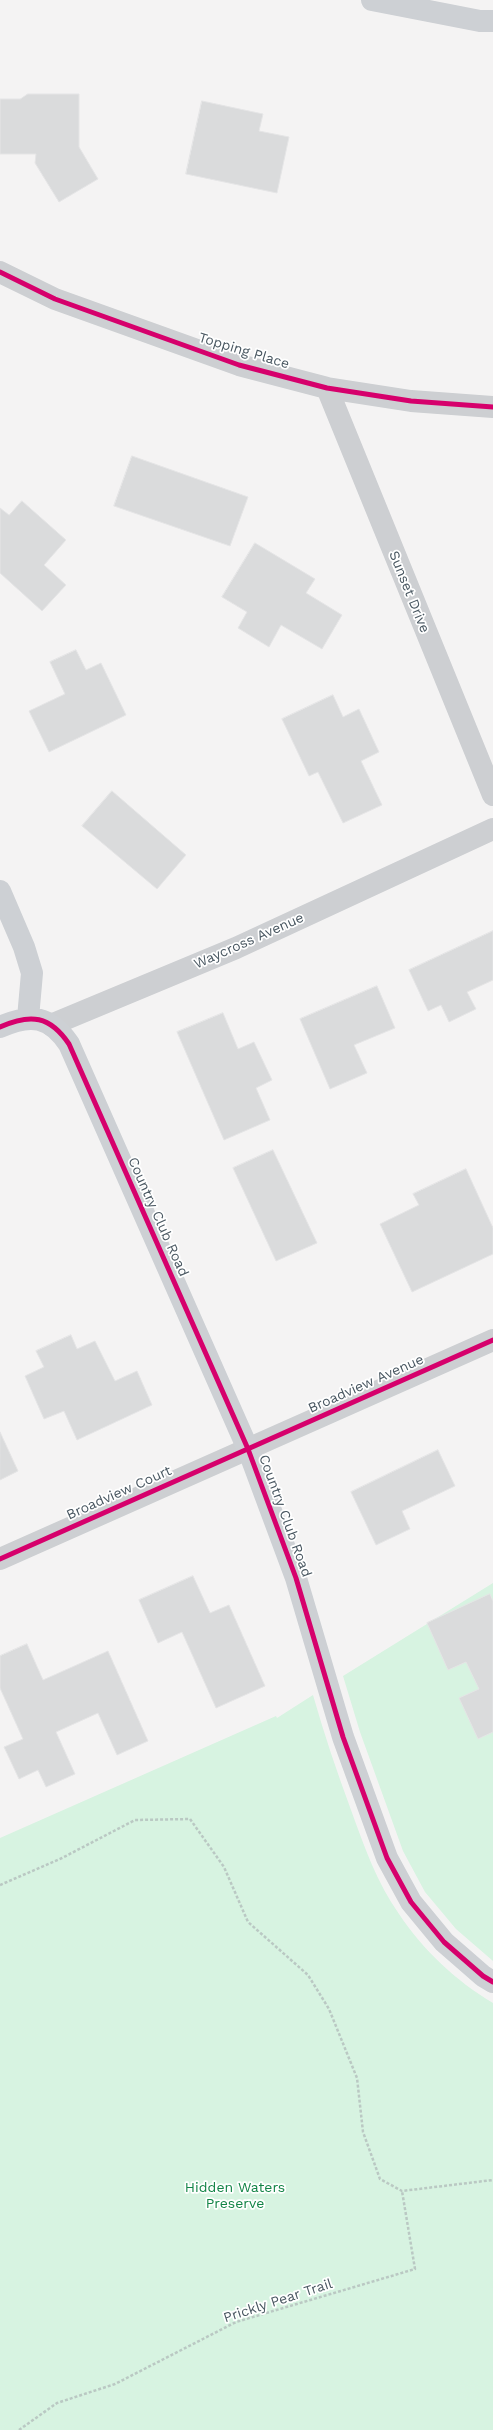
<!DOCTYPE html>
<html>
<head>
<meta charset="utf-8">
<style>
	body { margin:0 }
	canvas { display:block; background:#f4f3f3 }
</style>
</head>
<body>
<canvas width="493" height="2430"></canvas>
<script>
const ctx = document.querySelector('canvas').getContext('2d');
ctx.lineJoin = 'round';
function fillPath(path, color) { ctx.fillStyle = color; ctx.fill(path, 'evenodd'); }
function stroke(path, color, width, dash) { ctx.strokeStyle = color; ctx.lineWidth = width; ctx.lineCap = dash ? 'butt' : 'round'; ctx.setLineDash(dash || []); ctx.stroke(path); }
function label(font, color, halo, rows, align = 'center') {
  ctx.font = font + ' "Work Sans",sans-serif'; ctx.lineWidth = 3.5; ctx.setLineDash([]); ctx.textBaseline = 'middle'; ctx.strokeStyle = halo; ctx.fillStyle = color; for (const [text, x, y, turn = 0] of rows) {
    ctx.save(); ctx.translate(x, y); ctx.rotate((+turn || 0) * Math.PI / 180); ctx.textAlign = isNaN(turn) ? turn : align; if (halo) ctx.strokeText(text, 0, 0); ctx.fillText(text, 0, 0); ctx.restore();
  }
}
const green = new Path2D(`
	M493 1583V1961L456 1929 425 1892 403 1851 360 1732 343 1676Z
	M313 1695C324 1734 337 1772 351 1810 364 1846 377 1883 399 1914 423 1950 456 1981 493 2003V2430H0V1838L276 1716 277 1718Z`);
const building = new Path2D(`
	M28 94H79V147L98 179 59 202 35 163 36 154H0V99H20Z
	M202 101 263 114 259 131 289 137 277 193 186 174Z
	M132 456 248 497 230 546 114 506Z
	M22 501 66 540 44 565 66 585 42 611 0 573V508L9 515Z
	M255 543 315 579 306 593 342 615 322 649 281 625 269 647 238 628 247 612 222 597Z
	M76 650 86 670 101 663 126 715 49 752 29 711 65 694 50 662Z
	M333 695 343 717 359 709 379 752 361 761 382 805 343 823 318 772 309 776 282 719Z
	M112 791 186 855 157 889 82 826Z
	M493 931V980L467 992 476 1009 449 1022 441 1005 428 1011 409 970Z
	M377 986 395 1028 354 1045 367 1073 330 1089 300 1019Z
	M223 1013 238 1049 254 1042 272 1080 256 1088 270 1120 224 1140 177 1032Z
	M273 1150 317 1243 276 1261 233 1168Z
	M466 1169 493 1228V1254L412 1292 380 1224 419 1205 413 1194Z
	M71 1335 77 1349 95 1341 115 1381 137 1371 152 1405 77 1440 64 1411 44 1419 25 1376 44 1367 36 1351Z
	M0 1432 18 1471 0 1480Z
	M438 1450 455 1486 402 1511 410 1529 376 1545 351 1492Z
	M193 1576 210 1613 229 1605 265 1686 216 1708 182 1632 158 1643 139 1600Z
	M490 1594 493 1601V1732L478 1739 459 1698 479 1689 466 1662 448 1670 427 1623Z
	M27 1644 43 1680 108 1651 148 1741 117 1755 98 1713 56 1732 75 1774 46 1787 38 1770 19 1779 4 1747 23 1739 0 1688V1656Z`);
const path = new Path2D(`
	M0 1885 62 1858 135 1820 190 1819 224 1867 248 1922 308 1975 329 2009 357 2078 363 2132 380 2179 402 2191 493 2180
	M19 2430 57 2403 115 2384 236 2322 415 2269 402 2191`);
const street = new Path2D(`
	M0 272 55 299 239 365 327 388 411 401 493 407
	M327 388 493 795
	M51 1025 236 948 493 829
	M0 1559 493 1340`);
const secondary = new Path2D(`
	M372 0 480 21H493
	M0 891 24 947 32 973 28 1018
	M0 1027C31 1013 50 1016 69 1044L248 1449 296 1578 343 1737 387 1858 411 1902 444 1942 483 1976 493 1982`);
const cycleway = new Path2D(`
	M0 272 55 299 239 365 327 388 411 401 493 407
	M0 1027C31 1013 50 1016 69 1044L248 1449 296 1578 343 1737 387 1858 411 1902 444 1942 483 1976 493 1982
	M0 1559 493 1340`);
const streetNames = [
	["Topping Place",244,351,17],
	["Sunset Drive",409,592,68],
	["Waycross Avenue",249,941,-24],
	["Country Club Road",158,1217,66],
	["Broadview Avenue",366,1384,-24],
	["Broadview Court",119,1493,-24],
	["Country Club Road",285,1516,70],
	["Prickly Pear Trail",278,2301,-18]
];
const parkNames = [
	["Hidden Waters",235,2188],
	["Preserve",235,2204]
];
fillPath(green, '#d7f3e1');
fillPath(building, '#dadbdc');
stroke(building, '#e5e5e6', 1);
stroke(path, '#bac8c3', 2.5, [3, 2]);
stroke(street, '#cdcfd2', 22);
stroke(secondary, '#cdd0d4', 22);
stroke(cycleway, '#d6006c', 5);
label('14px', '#495761', '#fff', streetNames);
label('14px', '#128446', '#fff', parkNames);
</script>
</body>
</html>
